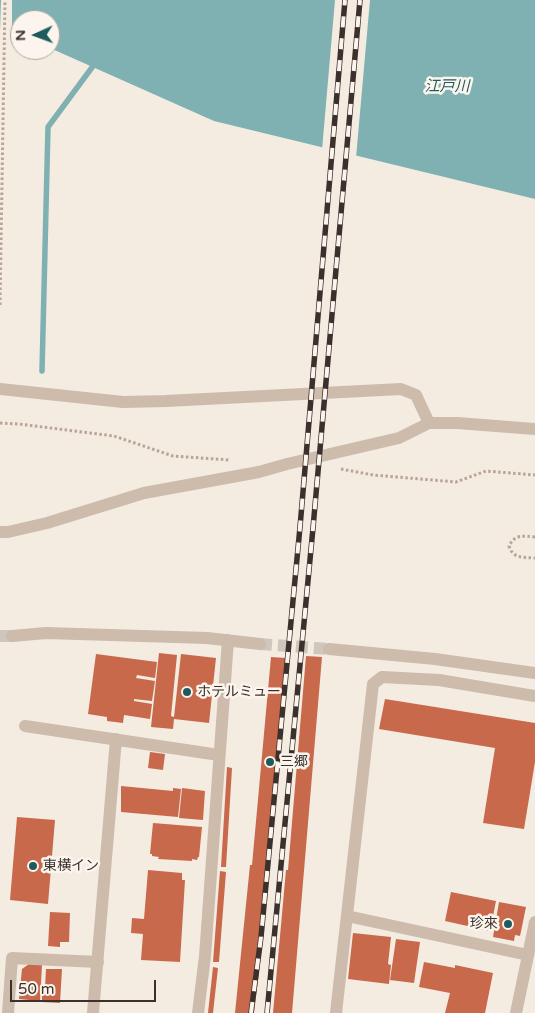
<!DOCTYPE html>
<html>
<head>
<meta charset="utf-8">
<style>
	body { margin:0 }
	#map { position:relative; width:535px; height:1013px; overflow:hidden; background:#f4ebe1; font-family:"Varela Round",sans-serif }
	canvas { display:block }
	.north { position:absolute; left:10px; top:10px; width:50px; height:50px; box-sizing:border-box; background:#fbf5ee; border:1px solid #aea6a0; border-radius:50%; rotate:268deg; font-size:14px; font-weight:700; line-height:20px; text-align:center; color:#3b302b }
	.north::after { content:''; display:block; margin:auto; width:18px; height:22px; background:#1f5a5e; clip-path:polygon(50% 0,100% 100%,50% 72%,0 100%) }
	.scale { position:absolute; left:10px; top:980px; width:146px; height:22px; box-sizing:border-box; border:2px solid #3b302b; border-top:0; padding-left:6px; font-size:15px; line-height:18px; white-space:nowrap; color:#3b302b; -webkit-text-stroke:4px #fbf5ee; paint-order:stroke }
</style>
</head>
<body>
<div id="map">
<canvas width="535" height="1013"></canvas>
<div class="north">N</div>
<div class="scale">50 m</div>
</div>
<script>
const ctx = document.querySelector('canvas').getContext('2d');
ctx.lineJoin = 'round';
function fillPath(path, color) { ctx.fillStyle = color; ctx.fill(path, 'evenodd'); }
function stroke(path, color, width, dash) { ctx.strokeStyle = color; ctx.lineWidth = width; ctx.lineCap = dash ? 'butt' : 'round'; ctx.setLineDash(dash || []); ctx.stroke(path); }
function label(font, color, halo, rows, align = 'center') {
  ctx.font = font + ' "Varela Round","Noto Sans JP",sans-serif'; ctx.lineWidth = 5; ctx.setLineDash([]); ctx.textBaseline = 'middle'; ctx.strokeStyle = halo; ctx.fillStyle = color; for (const [text, x, y, turn = 0] of rows) {
    ctx.save(); ctx.translate(x, y); ctx.rotate((+turn || 0) * Math.PI / 180); ctx.textAlign = isNaN(turn) ? turn : align; if (halo) ctx.strokeText(text, 0, 0); ctx.fillText(text, 0, 0); ctx.restore();
  }
}
const water = new Path2D(`
	M0 0H535V199L214 121 50 48V20H20V37L0 30Z`);
const pier = new Path2D(`
	M1 0H12V36L0 32Z
	M335 0H370L356 158 322 150Z`);
const stream = new Path2D(`
	M42 371 48 127 96 62`);
const building = new Path2D(`
	M159 653 177 655 171 716 174 717 181 654 216 658 209 723 174 719 173 729 151 727Z
	M96 654 157 662 155 678 137 675 136 678 155 681 152 701 134 699V701L152 704 150 719 124 715 123 723 107 721V717L88 714Z
	M306 656 322 657 292 1013H273L286 870H288Z
	M271 657 286 658 263 938 254 1013H235L250 865H252Z
	M385 699 535 723V762L524 829 483 823 495 748 379 729Z
	M150 752 165 754 163 770 148 768Z
	M227 767 232 768 226 867H221Z
	M121 786 173 791V788L181 789 178 817 121 812Z
	M182 788 205 791 203 820 179 818Z
	M17 817 55 820 48 904 10 900Z
	M153 823 202 827 199 857H198L197 860 192 859V861L158 859 159 857 152 856V854H150Z
	M148 870 182 873V880H185L180 962 141 960 143 934 131 933 132 918 144 919Z
	M220 871 226 872 219 962H213Z
	M451 892 496 901 490 931 445 921Z
	M499 902 526 907 520 936 515 935 514 941 493 937Z
	M50 912 70 913 69 942H60V947L48 946Z
	M353 933 391 937 388 964 391 965 389 984 348 979Z
	M396 939 420 942 414 983 390 980Z
	M424 962 455 968V965L493 973 485 1013H445L450 993 419 987Z
	M29 964 42 965 40 1001 19 999 22 969Z
	M213 967 218 968 213 1013H208Z
	M46 969H62L60 1003 42 1002V988H45Z`);
const minorTunnel = new Path2D(`
	M0 636H12
	M260 644 329 649`);
const path = new Path2D(`
	M0 305 5 0
	M0 423 19 424 114 436 173 456 230 460
	M341 469 373 475 456 482 486 471 535 475
	M535 537C523 536 515 534 509 546 513 559 523 557 535 558`);
const minor = new Path2D(`
	M0 389 123 402 166 401 401 389 416 395 429 423
	M0 532H8L47 523 144 493 259 472 287 464 399 438 429 423H457L535 429
	M12 636 46 633 207 638 260 644
	M329 649 435 659 535 673
	M25 726 219 755
	M347 916 528 955
	M8 1013 12 958 98 962
	M93 1013 116 739
	M198 1013 205 956 228 640
	M336 1013 373 684 382 677 439 680 535 696
	M516 1013 535 922`);
const rail = new Path2D(`
	M251 1013 261 937 300 527 345 0
	M267 1013 313 528 360 0`);
const markers = [
	[187,692,5,"#1f5a5e"],
	[270,762,5,"#1f5a5e"],
	[33,866,5,"#1f5a5e"],
	[508,924,5,"#1f5a5e"]
];
const poiNames = [
	["ホテルミュー",197,692],
	["三郷",280,762],
	["東横イン",43,866],
	["珍來",498,924,"right"]
];
const waterNames = [
	["江戸川",447,87]
];
fillPath(water, '#7fb0b2');
fillPath(pier, '#f4ebe1');
stroke(stream, '#7fb0b2', 5.5);
fillPath(building, '#c8694b');
stroke(minorTunnel, '#cfc6bd', 12, [12, 6]);
stroke(path, '#b9a596', 3, [2.5, 2.5]);
stroke(minor, '#cdbbac', 12);
stroke(rail, '#3b302b', 5.5);
stroke(rail, '#fbf5ee', 4, [11]);
for (const [x, y, r, color] of markers) { const dot = new Path2D(); dot.arc(x, y, r, 0, 2 * Math.PI); ctx.fillStyle = color; ctx.fill(dot); stroke(dot, '#fbf5ee', 2); }
label('14px', '#3b302b', '#fbf5ee', poiNames, 'left');
label('italic 15px', '#1f5a5e', '#fbf5ee', waterNames);
</script>
</body>
</html>
